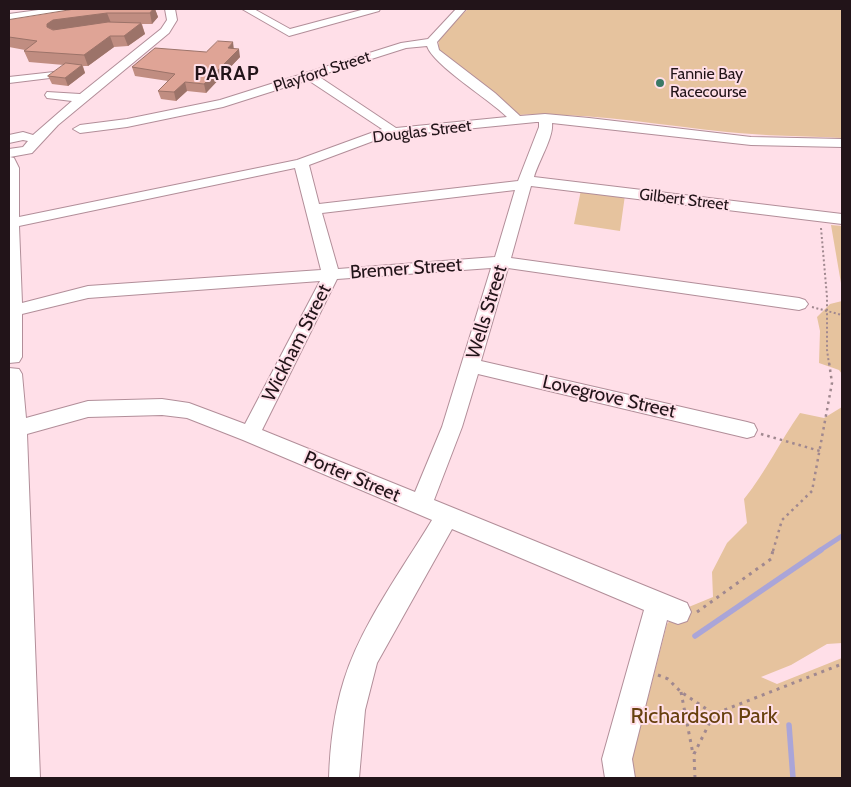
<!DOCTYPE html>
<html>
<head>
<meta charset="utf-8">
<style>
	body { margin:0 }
	#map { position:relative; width:851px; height:787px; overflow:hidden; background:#ffdfe8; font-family:Cabin,sans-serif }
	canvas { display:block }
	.frame { position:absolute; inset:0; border:10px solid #221419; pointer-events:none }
</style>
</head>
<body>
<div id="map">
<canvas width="851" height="787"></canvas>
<div class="frame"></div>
</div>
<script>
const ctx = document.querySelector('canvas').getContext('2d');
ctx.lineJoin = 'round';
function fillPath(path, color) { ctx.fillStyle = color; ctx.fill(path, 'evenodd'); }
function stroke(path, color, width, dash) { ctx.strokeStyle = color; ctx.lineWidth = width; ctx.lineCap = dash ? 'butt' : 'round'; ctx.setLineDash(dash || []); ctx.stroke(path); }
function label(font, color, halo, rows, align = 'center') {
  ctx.font = font + ' Cabin,sans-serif'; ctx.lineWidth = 4; ctx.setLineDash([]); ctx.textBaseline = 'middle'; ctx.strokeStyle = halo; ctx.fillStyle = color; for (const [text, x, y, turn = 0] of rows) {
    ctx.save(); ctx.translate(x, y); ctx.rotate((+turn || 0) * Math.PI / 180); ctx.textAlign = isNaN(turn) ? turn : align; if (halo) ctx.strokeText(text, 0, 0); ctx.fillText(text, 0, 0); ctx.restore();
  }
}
const green = new Path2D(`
	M468 9H842V138C804 136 765 136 727 132 658 125 588 112 517 115L438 52 439 37Z
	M581 190 625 195 620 231 574 224Z
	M831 225 842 226V289Z
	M842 301V374L839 370 819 363 820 331 817 317 830 304Z
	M842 407V643L827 644 791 665 761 677 777 684 842 658V778H635L632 760 667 624 679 611 713 597 712 572 727 543 747 523 744 499C766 472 780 441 800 413L824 418Z`);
const streamFar1 = new Path2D(`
	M819 551 842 536`);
const stream = new Path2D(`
	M695 636 821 550
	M789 725 793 778`);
const pathFar2 = new Path2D(`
	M821 228 827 297V350L829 364
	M812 307 842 315`);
const pathFar1 = new Path2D(`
	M761 434 820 451
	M773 551 782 520 812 491 832 383 829 362`);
const path = new Path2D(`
	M697 612 771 559 773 550
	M658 675 668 679 681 692 714 714
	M681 692 693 754
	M695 778 694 754 714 714 842 664`);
const minor = new Path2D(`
	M46 9H70L65 12 9 20V14Z
	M165 9H175L177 20 169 33 58 125 32 153 10 157 14 158 19 168V217L297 160 382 129 308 80 223 107 127 127 80 133 73 129 80 125 127 119 220 100 401 43 428 39 456 9H466L437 42 439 50 495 93 520 116 545 114 589 118 751 137 842 139V147L751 145 552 123C554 137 538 162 534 177L842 214V224L531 186 511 258 799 298 805 300 808 304 805 308 799 310 508 268 481 361 747 422 754 424 757 430 754 436 747 438 478 374 462 427 434 500 687 603 691 612 687 621 678 624 667 620 632 759 635 778H605L602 759 644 610 452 529 377 663 365 710 359 778H329C330 745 334 712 344 680 361 625 402 570 432 520L243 440 187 418 162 415 88 417 27 434 40 778H10L9 368 19 369 22 374 26 418 88 401 162 399 189 403 245 424 320 281 88 298 22 314V357L19 362 9 363V149L23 147 28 141 23 140 9 143V135L23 132 33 135 72 101 47 98 45 95 47 92 80 94 161 29 167 20ZM427 46C433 65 489 99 507 117L396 128 318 76 406 48ZM536 122H539V127L518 181 319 204 309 165 384 137ZM295 168 321 270 88 286 22 303 19 226ZM515 190 495 257 338 269 322 213ZM491 268 442 427 415 492 262 430 337 279Z
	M242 9H254L290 29 365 9H380L379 11 289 36Z
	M54 72 60 75 58 77 9 83V77Z`);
const wall = new Path2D(`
	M155 9 158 17 152 24H142L145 34 128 46 114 47 88 66H83L85 73 68 86 52 84 48 76 64 65 29 62 24 51 25 50 9 47V20Z
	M234 49 240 57 206 93 187 91 176 101 161 99 158 91 168 81 135 76 132 67Z`);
const shadedWall = new Path2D(`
	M153 9H155L158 17 152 24 150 13Z
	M107 13 111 23 57 31 47 27V24L53 20Z
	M141 23 145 34 128 46 124 36Z
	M110 36 114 47 88 66 84 55Z
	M233 42 234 50 228 48Z
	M239 49 240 57 206 93 204 84Z
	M82 65 85 73 68 86 65 78Z
	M185 82 187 91 176 101 174 92Z`);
const building = new Path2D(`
	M75 9H153L150 13H107L53 20 47 24V27L53 30 108 22 141 23 124 36H110L84 55 24 51 37 41 9 37V20Z
	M218 41 233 42 228 48 239 49 204 84 185 82 174 92 158 91 175 74 132 67 155 48 206 52Z
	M66 63 82 65 65 78 48 76Z`);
const markers = [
	[660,83,5,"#3b7966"]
];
const farStreetnames = [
	["Playford Street",322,72,-18],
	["Douglas Street",422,132,-7],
	["Gilbert Street",684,200,7]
];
const farPoinames = [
	["Fannie Bay",670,74],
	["Racecourse",670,92]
];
const streetNames = [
	["Bremer Street",406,269,-4],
	["Wells Street",487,312,-73],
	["Wickham Street",297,343,-63],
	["Lovegrove Street",609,397,13],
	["Porter Street",352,477,23]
];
const farDistrictnames = [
	["PARAP",227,74]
];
const nearParknames = [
	["Richardson Park",704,717]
];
fillPath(green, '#e6c39e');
stroke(streamFar1, '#aaa5d8', 5);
stroke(stream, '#aaa5d8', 5.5);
stroke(minor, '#b28e99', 2);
stroke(pathFar2, '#a0888f', 2, [2, 2.5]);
stroke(pathFar1, '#a0888f', 2.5, [2.5, 4]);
stroke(path, '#a0888f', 3, [3, 5]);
fillPath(minor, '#fff');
fillPath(wall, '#c08d81');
fillPath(shadedWall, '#9c7369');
fillPath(building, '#dfa496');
stroke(building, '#9c7369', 1);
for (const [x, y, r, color] of markers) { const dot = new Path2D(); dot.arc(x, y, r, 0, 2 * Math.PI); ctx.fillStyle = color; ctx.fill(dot); stroke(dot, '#ffdfe8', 2); }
label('16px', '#221419', '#ffdfe8', farStreetnames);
label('16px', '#221419', '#ffdfe8', farPoinames, 'left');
label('19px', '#221419', '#ffdfe8', streetNames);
ctx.letterSpacing = '1px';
label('bold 20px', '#221419', '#ffdfe8', farDistrictnames);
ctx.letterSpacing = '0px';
label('22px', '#67400e', '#ffdfe8', nearParknames);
</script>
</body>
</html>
